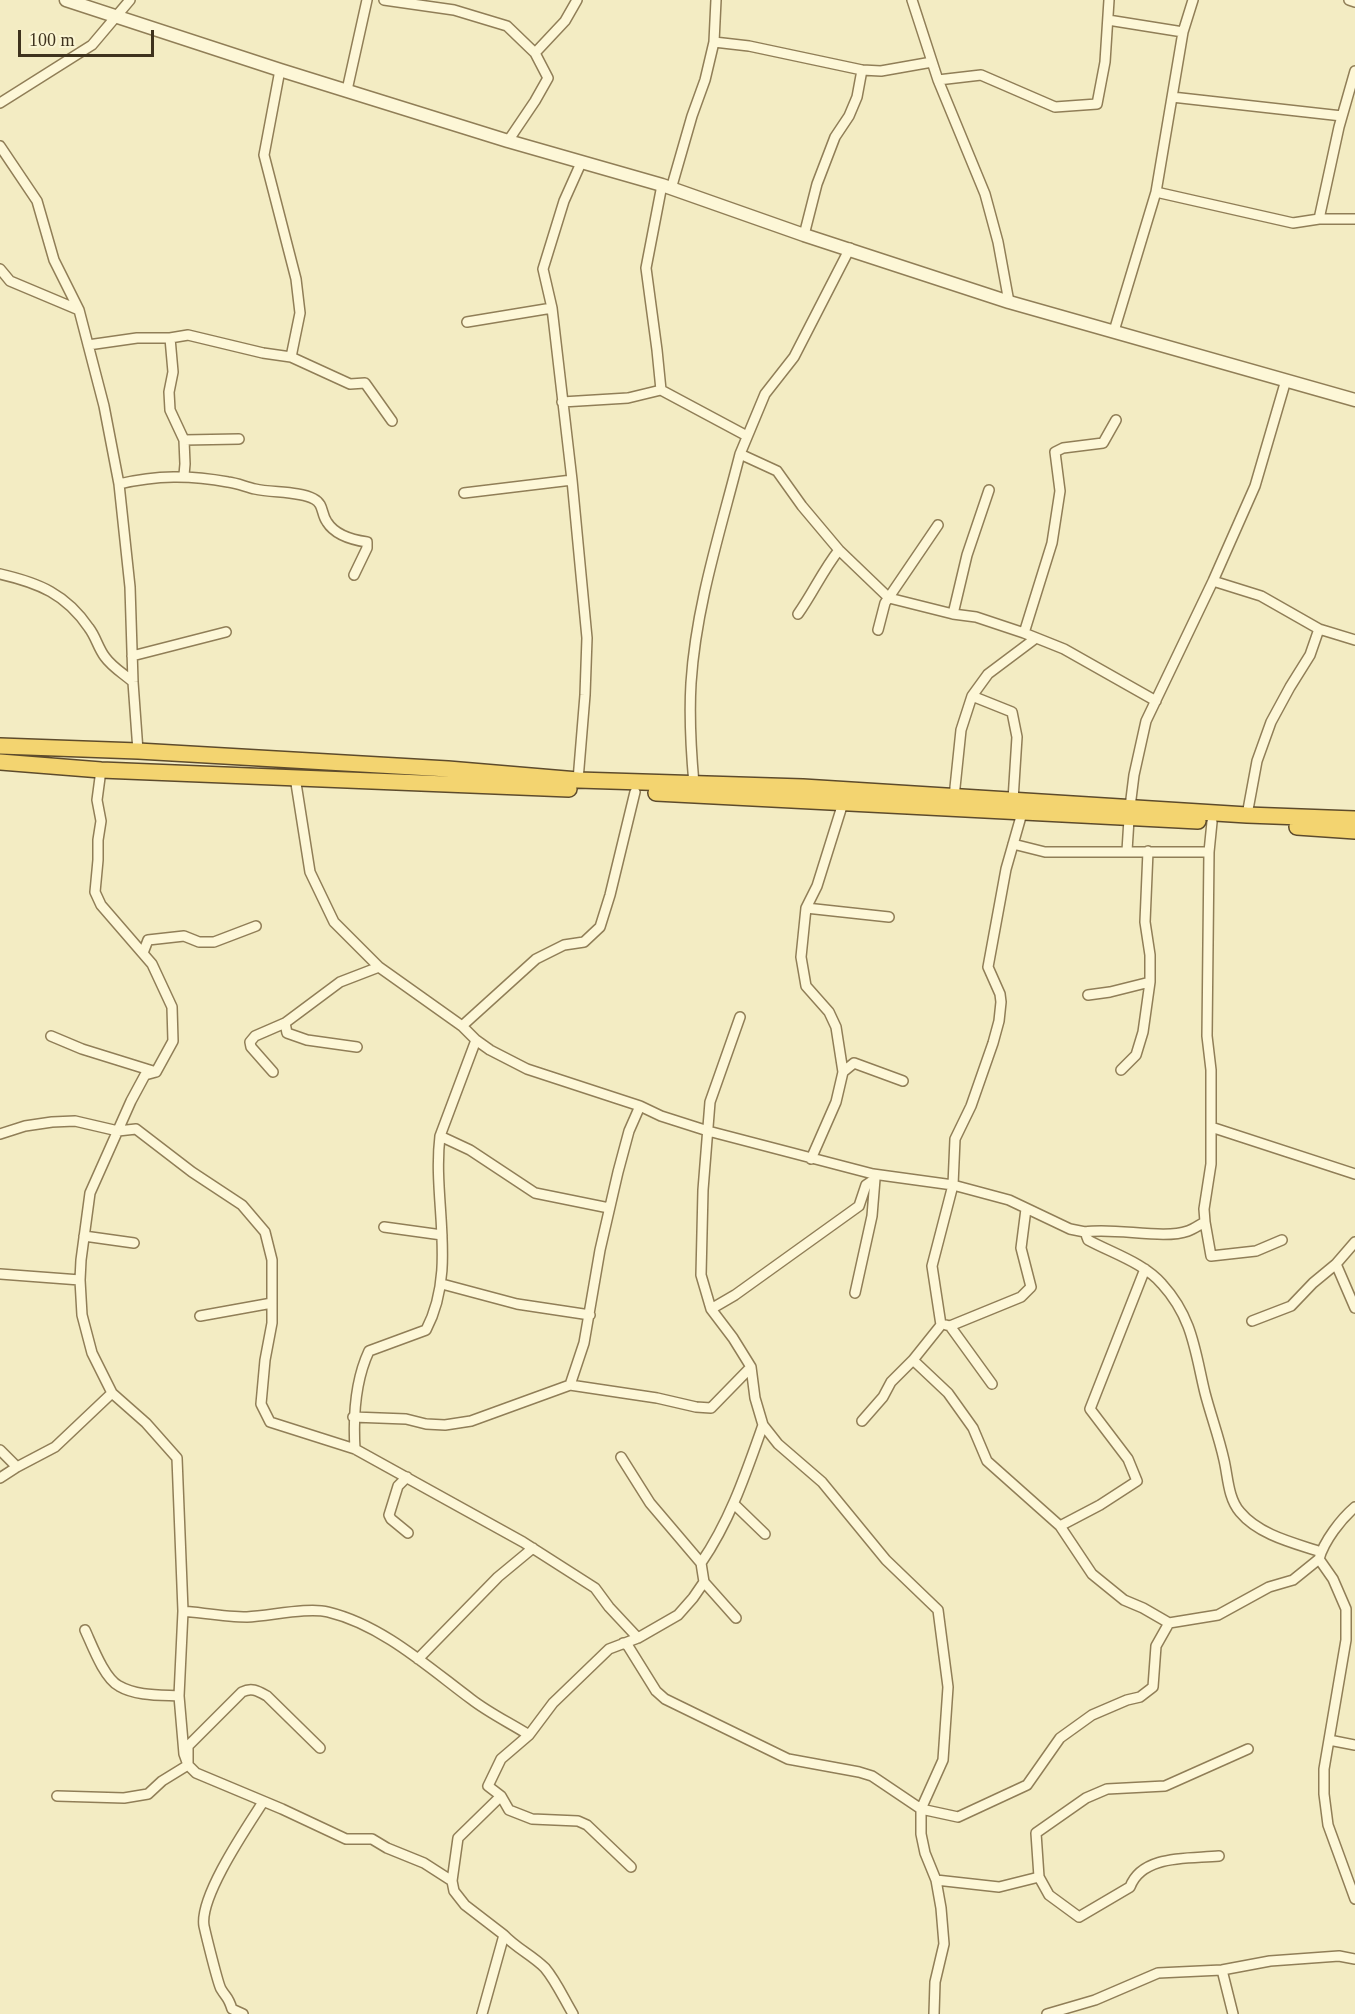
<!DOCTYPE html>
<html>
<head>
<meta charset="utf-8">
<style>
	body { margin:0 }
	#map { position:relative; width:1355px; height:2014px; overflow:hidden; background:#f3ecc3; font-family:"Times New Roman",serif }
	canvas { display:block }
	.scale { position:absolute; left:18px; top:30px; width:136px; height:27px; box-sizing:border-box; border:3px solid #3e321d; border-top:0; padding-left:8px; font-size:18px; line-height:21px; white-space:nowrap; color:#3e321d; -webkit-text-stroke:4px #faf5d3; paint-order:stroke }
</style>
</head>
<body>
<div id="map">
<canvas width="1355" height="2014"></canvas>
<div class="scale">100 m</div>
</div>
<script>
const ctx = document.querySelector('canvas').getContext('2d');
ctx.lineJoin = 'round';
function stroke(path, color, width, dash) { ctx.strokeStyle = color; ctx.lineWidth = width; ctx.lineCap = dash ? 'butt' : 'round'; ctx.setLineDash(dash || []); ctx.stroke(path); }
const minor = new Path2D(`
	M384 0 454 10 507 26 535 53 548 78 535 101 508 141
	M912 0 938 80 985 194 998 242 1009 302
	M1349 0 1355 2
	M1108 20 1183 32
	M714 42 749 46 862 70 881 71 932 62
	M535 53 565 21 577 0
	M280 70 264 155 296 279 300 313 291 357
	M938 80 981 75 1055 107 1097 104 1105 62 1109 0
	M347 90 367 0
	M1172 97 1342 116
	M0 103 92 45 130 0
	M0 146 37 201 54 260 79 310 104 406 119 484 130 587 133 682 138 751
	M671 189 692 116 705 80 714 42 716 0
	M1156 192 1293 223 1319 219H1355
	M1319 219 1339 127 1355 71
	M804 235 817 184 835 137 849 116 857 97 862 70
	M0 269 10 281 79 310
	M467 322 552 308
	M1114 331 1156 192 1183 32 1193 0
	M170 338 188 335 263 353 291 357 350 384 365 383 392 421
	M88 345 137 338H170L173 372 169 392 170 410 184 440 185 464 184 475
	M661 390 657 350 646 268 662 185
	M562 402 628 398 661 390 747 436
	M184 440 239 439
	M740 454 765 394 794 357 850 248
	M119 484C157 475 190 475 228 482 237 483 246 487 255 489 272 493 299 491 314 499 324 504 321 514 327 522 335 535 353 540 367 542V548L354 575
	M464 493 572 480
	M0 574C39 583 66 594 89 628 96 637 98 648 105 657 112 667 124 674 133 682
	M1213 581 1261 596 1319 629 1310 655 1290 687 1271 722 1257 761 1247 815
	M798 614C813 593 823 570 839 550
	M953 614 967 555 989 490
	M1319 629 1355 640
	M878 630 885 603 938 525
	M1024 633 1052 543 1060 491 1055 452 1063 448 1103 443 1116 420
	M132 656 226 632
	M972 696 988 674 1036 638
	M101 770 97 800 101 821 98 840V860L95 892 101 905 152 964 172 1007 173 1041 156 1072 145 1075 131 1101 90 1193 81 1260 80 1280 82 1315 92 1353 112 1393 146 1423 177 1458 183 1611 179 1696 184 1754 188 1765 196 1773 282 1809 346 1839H372L387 1848 424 1863 452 1881
	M295 777 310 872 334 922 379 967 462 1026 476 1040 490 1050 527 1069 640 1106 661 1116 708 1131 873 1174 953 1185 1009 1200 1070 1229 1085 1232 1088 1240C1112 1253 1144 1263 1162 1284 1193 1318 1195 1352 1205 1393 1211 1416 1219 1437 1224 1460 1228 1477 1228 1498 1240 1512 1259 1535 1294 1543 1321 1552
	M578 780 585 695 587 638 572 480 552 308 543 269 564 201 581 163
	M694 784C691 751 689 717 691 683 696 605 721 529 740 454L777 471 802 506 839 550 889 598 953 614 976 617 1024 633 1064 649 1156 701
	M954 797 961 730 972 696 1012 712 1017 737 1013 800
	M1130 807 1134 775 1146 721 1213 581 1255 486 1286 380
	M1022 813 1006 869 988 967 1000 994 1001 1002 999 1021 993 1043 971 1106 955 1139 953 1185 932 1266 941 1325 913 1360 948 1393 973 1428 987 1461 1060 1526 1092 1574 1124 1600 1143 1608 1169 1623 1218 1615 1269 1587 1293 1580 1319 1559
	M1013 844 1045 852H1209
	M1127 851 1129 819
	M806 908 889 917
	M143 953 148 940 184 936 199 942H214L256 926
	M1088 995 1110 992 1150 982
	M740 1017 710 1102 703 1190 701 1275 711 1309 733 1338 751 1367 755 1398 763 1425 778 1444 822 1482 886 1560 938 1610 948 1687 943 1760 921 1809V1834L925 1853 936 1880 941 1908 944 1944 935 1982 934 2014
	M462 1026 536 959 564 945 584 942 600 927 610 895 635 792
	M51 1036 82 1049 156 1072
	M357 1047 307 1040 287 1033 285 1023 340 982 379 967
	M1121 1070 1136 1055 1143 1032 1150 982V955L1145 922 1148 851
	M273 1072 251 1047 250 1042 255 1036 285 1023
	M843 1072 854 1063 903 1081
	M1211 1127 1355 1174
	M0 1134 25 1126 52 1122 75 1121 118 1131 136 1129 192 1172 242 1205 265 1232 272 1260V1323L265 1360 261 1404 270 1422 355 1449 523 1542 595 1588 609 1607 638 1638
	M440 1136 470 1150 535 1193 609 1208
	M811 1159 836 1102 843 1072 836 1027 829 1012 806 986 801 957 806 908 817 886 843 803
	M1205 1222 1211 1256 1256 1251 1282 1240
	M384 1227 442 1235
	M1085 1232C1115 1227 1163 1240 1188 1231 1194 1229 1199 1225 1205 1222L1204 1209 1211 1164V1070L1207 1036 1209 852 1212 822
	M84 1236 134 1243
	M1336 1264 1355 1308
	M0 1274 80 1280
	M442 1284 517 1304 590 1315
	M855 1293 872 1216 875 1179
	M711 1309 735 1295 859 1206 866 1185 875 1179 873 1174
	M200 1316 272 1303
	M1252 1321 1291 1306 1313 1283 1336 1264 1355 1242
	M946 1325 950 1326 992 1384
	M950 1326 1021 1297 1031 1287 1021 1248 1026 1209
	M570 1385 584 1343 600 1250 618 1172 629 1131 640 1106
	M353 1417 406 1419 426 1424 445 1425 471 1421 570 1385 657 1398 696 1407 711 1408 751 1367
	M862 1421 883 1397 891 1382 913 1360
	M355 1449C353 1416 355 1381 369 1351L426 1330C458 1269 432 1201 440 1136L476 1040
	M0 1450 17 1467
	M621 1457 650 1503 701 1563
	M407 1477 398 1486 389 1515 391 1519 408 1533
	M0 1478 17 1467 55 1447 112 1393
	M734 1504 765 1534
	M1355 1507C1341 1519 1324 1541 1319 1559L1333 1579 1346 1609V1640L1324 1769V1794L1328 1825 1355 1899
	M1060 1526 1100 1505 1137 1481 1128 1459 1090 1409 1145 1269
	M704 1582 736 1618
	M183 1611C204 1613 226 1617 247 1617 270 1616 308 1607 328 1612 382 1625 428 1667 471 1699 489 1713 510 1723 529 1735
	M85 1630C92 1645 104 1678 119 1686 136 1696 160 1695 179 1696
	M623 1643 628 1646 656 1691 665 1699 788 1759 859 1772 872 1776 921 1809 958 1817 1027 1785 1060 1738 1092 1715 1127 1700 1140 1697 1153 1687 1156 1646 1169 1623
	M418 1659 498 1577 533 1548
	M1329 1740 1355 1745
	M57 1796 124 1798 148 1794 162 1781 188 1765V1746L242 1692C252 1687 258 1691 267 1696L320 1748
	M501 1796 509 1810 532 1819 578 1821 587 1825 631 1867
	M1039 1877 1049 1895 1079 1917 1130 1887C1142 1854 1190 1859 1219 1856
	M936 1880 999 1887 1039 1877 1036 1833 1086 1798 1107 1789 1165 1786 1248 1749
	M504 1935C516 1948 532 1955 545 1968 556 1981 564 1999 573 2014
	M1222 1970 1233 2014
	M243 2014 232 2009C228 1996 227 1999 221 1989 218 1984 206 1935 204 1926 199 1897 247 1827 263 1802
	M482 2014 504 1935 465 1905 454 1891 452 1881 458 1838 501 1796 488 1786 501 1759 529 1735 553 1703 609 1649 638 1638 678 1615 693 1598 704 1582 701 1563C730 1521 746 1473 763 1425
	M1047 2014 1095 2000 1158 1973 1222 1970 1270 1961 1339 1956 1355 1959`);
const tertiary = new Path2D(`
	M66 0 280 70 508 141 662 185 804 235 1009 302 1355 400`);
const trunk = new Path2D(`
	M0 746 138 751 448 769 578 780 803 787 1247 815 1355 819
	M0 762 101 770 569 789
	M656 793 1198 821
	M1297 827 1355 831`);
stroke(minor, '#907e57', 12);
stroke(tertiary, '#907e57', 15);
stroke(trunk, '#5d4b2c', 18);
stroke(minor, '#fdf7d7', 9);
stroke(tertiary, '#fdf7d7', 12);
stroke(trunk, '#f3d470', 15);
</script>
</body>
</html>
